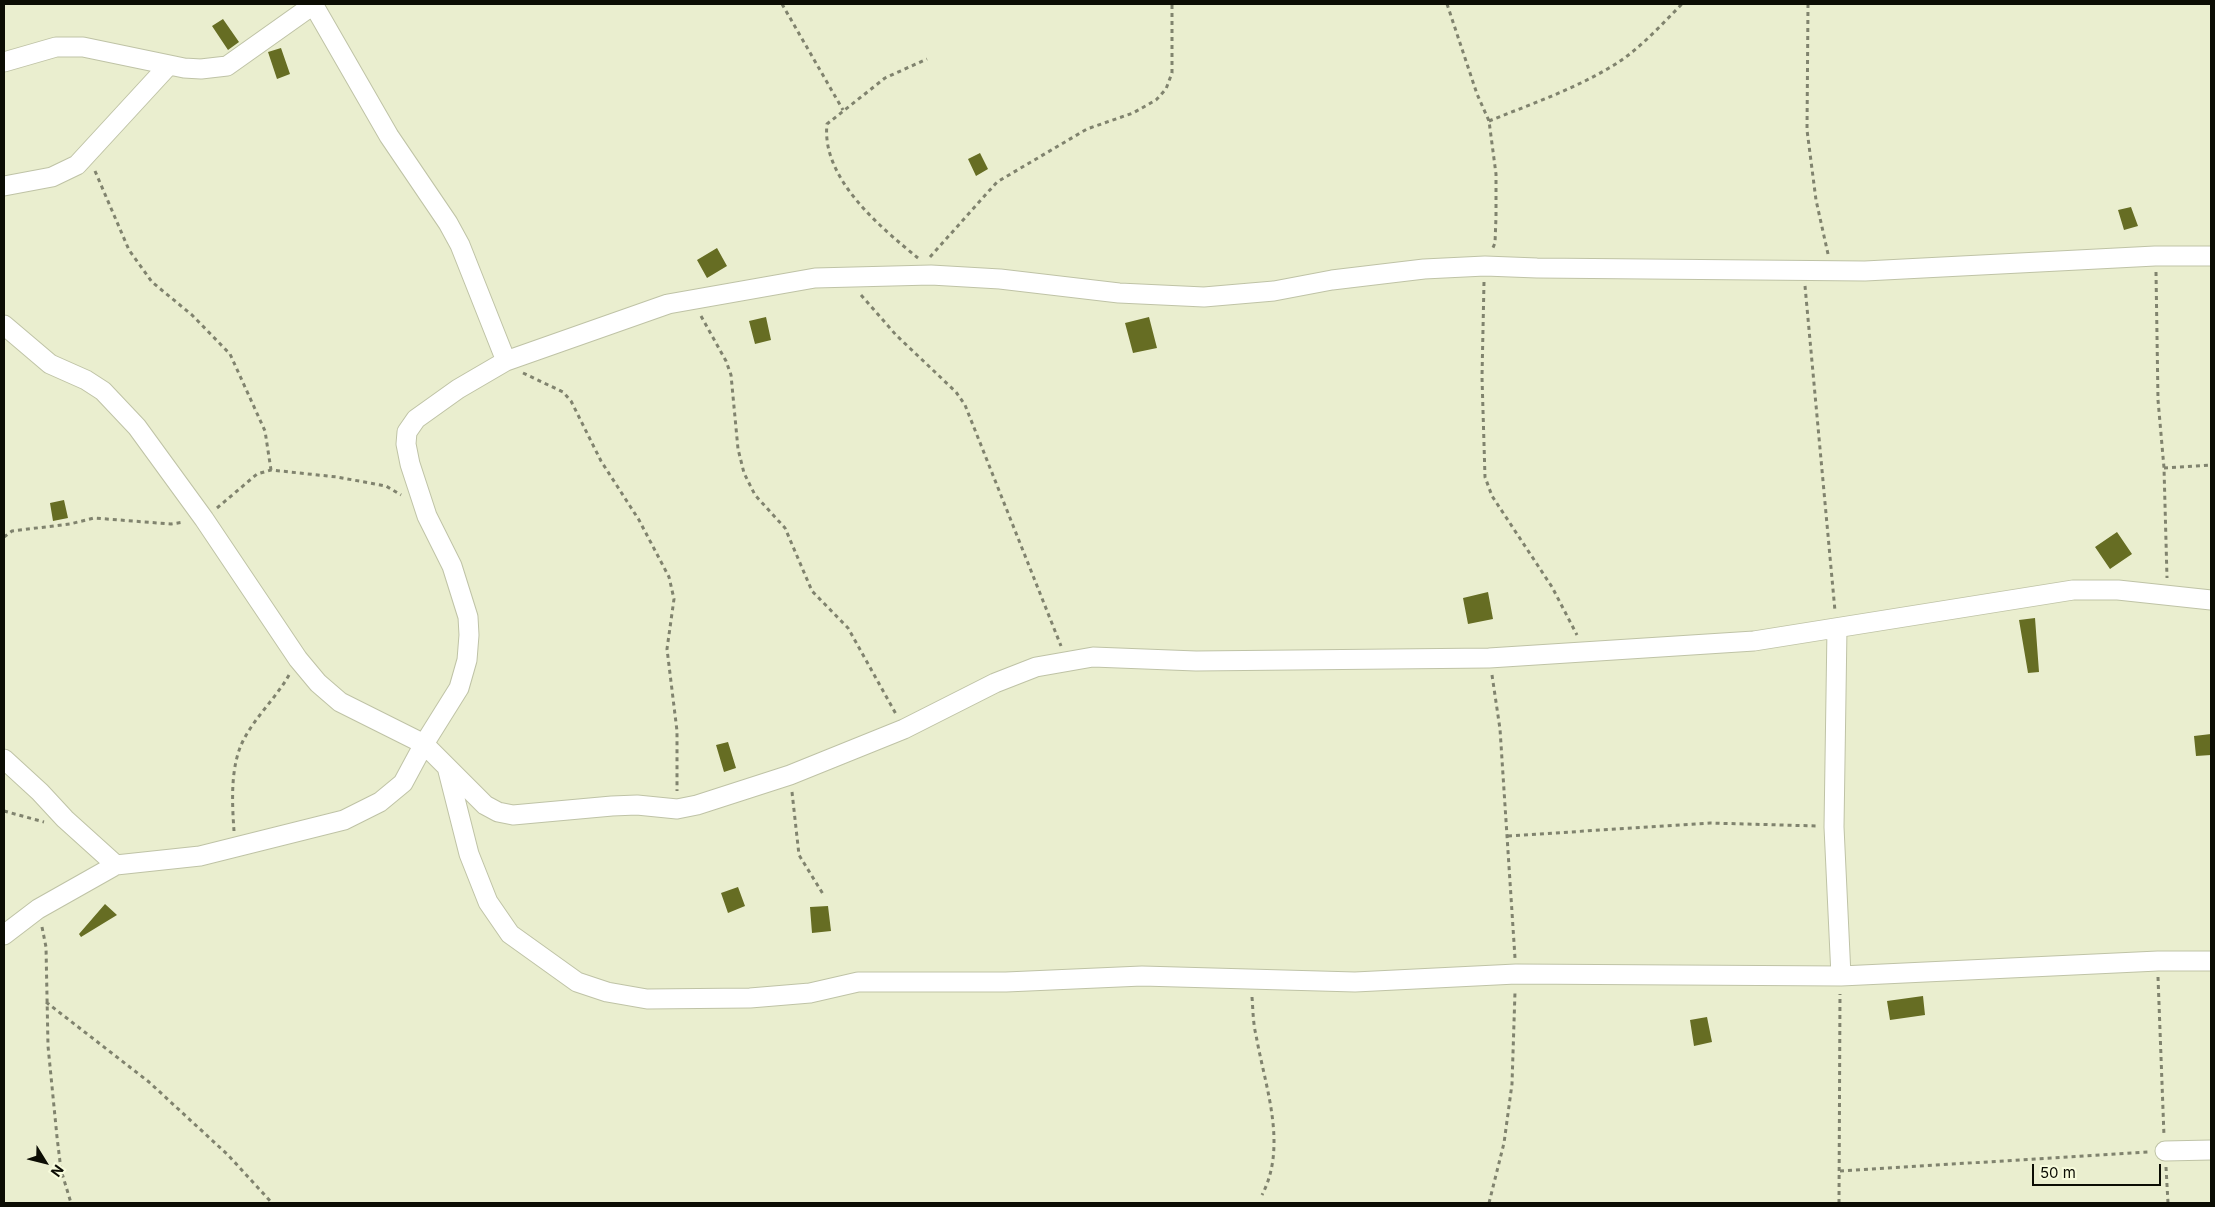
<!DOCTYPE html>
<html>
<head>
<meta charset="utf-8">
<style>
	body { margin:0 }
	#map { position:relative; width:2215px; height:1207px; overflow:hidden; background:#eaeecf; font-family:Inter,sans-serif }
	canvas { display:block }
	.frame { position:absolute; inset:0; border:5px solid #0c0d04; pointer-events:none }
	.north { position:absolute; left:20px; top:1137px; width:50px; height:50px; -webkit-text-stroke:4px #f7fbdc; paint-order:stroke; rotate:126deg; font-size:14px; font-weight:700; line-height:20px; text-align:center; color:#0c0d04 }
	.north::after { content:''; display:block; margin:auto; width:18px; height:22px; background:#0c0d04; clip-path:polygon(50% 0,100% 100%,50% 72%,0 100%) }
	.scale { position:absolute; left:2032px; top:1164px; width:129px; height:22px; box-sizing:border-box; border:2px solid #0c0d04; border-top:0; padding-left:6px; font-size:15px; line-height:18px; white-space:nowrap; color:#0c0d04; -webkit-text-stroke:4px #f7fbdc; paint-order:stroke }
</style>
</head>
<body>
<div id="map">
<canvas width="2215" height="1207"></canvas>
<div class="frame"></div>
<div class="north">N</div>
<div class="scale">50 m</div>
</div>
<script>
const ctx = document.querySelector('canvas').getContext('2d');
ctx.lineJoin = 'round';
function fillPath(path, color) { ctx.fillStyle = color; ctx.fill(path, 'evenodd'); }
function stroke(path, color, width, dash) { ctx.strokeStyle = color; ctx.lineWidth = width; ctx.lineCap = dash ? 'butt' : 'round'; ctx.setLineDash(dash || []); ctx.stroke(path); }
const building = new Path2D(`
	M223 19 239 42 228 50 212 26Z
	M281 48 290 74 277 79 268 52Z
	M980 153 988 169 976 176 968 159Z
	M2131 207 2138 226 2124 230 2118 210Z
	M717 248 727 266 707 278 697 260Z
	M766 317 771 340 755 344 749 321Z
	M1149 317 1157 348 1133 353 1125 323Z
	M64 500 68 518 53 521 50 503Z
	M2117 532 2132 554 2110 569 2095 547Z
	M1488 592 1493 619 1468 624 1463 598Z
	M2035 618 2039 672 2028 673 2019 620Z
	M2211 734V755L2196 756 2194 736Z
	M728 742 736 768 724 772 716 745Z
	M738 887 745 906 728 913 721 893Z
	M105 904 117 915 81 937 79 934Z
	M828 906 831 931 812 933 810 907Z
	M1923 996 1925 1015 1890 1020 1887 1001Z
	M1707 1017 1712 1042 1694 1046 1690 1020Z`);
const path = new Path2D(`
	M782 4 843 110
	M1447 4 1477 94 1489 121 1496 174V217L1495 243 1492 250
	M1808 4 1807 130 1816 200 1828 254
	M1489 121C1531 104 1575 89 1614 65 1640 49 1661 25 1682 4
	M95 171 129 250 152 282 192 315 230 354 265 431 271 470
	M930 257 997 182 1087 129 1133 113 1156 100 1166 89 1172 73V4
	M918 258C880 227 821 178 827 124L885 78 927 59
	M2156 272 2158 400 2164 468 2167 578
	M1484 282 1482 377 1485 477 1492 496 1552 587 1577 635
	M1805 286 1835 611
	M861 295 896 335 956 392 965 405 1061 646
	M701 316 726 361 731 375 738 449 744 473 755 495 785 528 812 591 848 628 896 714
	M523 373 563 392 571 401 601 461 639 520 669 577 674 599 667 649 677 731V791
	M2164 468 2211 465
	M217 508 257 474 271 470 337 477 386 486 401 495
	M4 537 12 531 70 524 94 518 171 524 184 522
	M1492 675 1500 729 1515 958
	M792 792 799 855 823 894
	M4 811 44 822
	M234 831C232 802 230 765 244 739 256 716 276 698 289 675
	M1508 836 1710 823 1817 826
	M42 927 46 947 48 1046 57 1137 61 1170 71 1203
	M2158 977 2164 1136
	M1252 997C1253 1010 1253 1023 1256 1035 1265 1087 1288 1145 1262 1195
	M46 1002 149 1082 228 1155 272 1203
	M2166 1167 2168 1203
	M1840 1171 2148 1152
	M1489 1203 1504 1143 1512 1084 1515 992
	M1839 1203 1840 994`);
const minor = new Path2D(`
	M313 4 389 136 448 223 460 245 506 361
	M4 62 56 47H83L184 68 201 69 227 66 313 5
	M4 186 52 177 77 165 169 65
	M4 325 50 364 86 380 103 391 137 427 204 519 298 659 318 683 340 702 424 744 485 805 498 812 513 815 612 806 637 805 677 809 697 805 790 775 904 729 995 683 1036 667 1093 657 1196 661 1489 658 1754 641 2073 590H2118L2211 600
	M1837 628 1834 827 1841 976
	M4 759 40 792 65 819 116 865
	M447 767 469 854 488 902 510 934 577 982 607 992 647 999 750 998 810 993 858 982H1006L1142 976 1355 982 1516 974 1841 976 2158 961H2211
	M4 935 38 909 116 865 200 856 344 820 380 802 403 783 424 744 459 688 467 660 469 635 468 617 452 566 427 516 410 464 406 444 407 432 416 419 458 389 506 361 668 304 815 278 931 275 1000 279 1119 293 1204 297 1274 291 1332 280 1424 269 1485 266 1537 268 1865 271 2155 256H2211
	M2165 1151 2211 1150`);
fillPath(building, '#666d23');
stroke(minor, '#bfc3a6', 21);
stroke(path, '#80836e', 3, [4, 4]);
stroke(minor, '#fff', 19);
</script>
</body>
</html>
